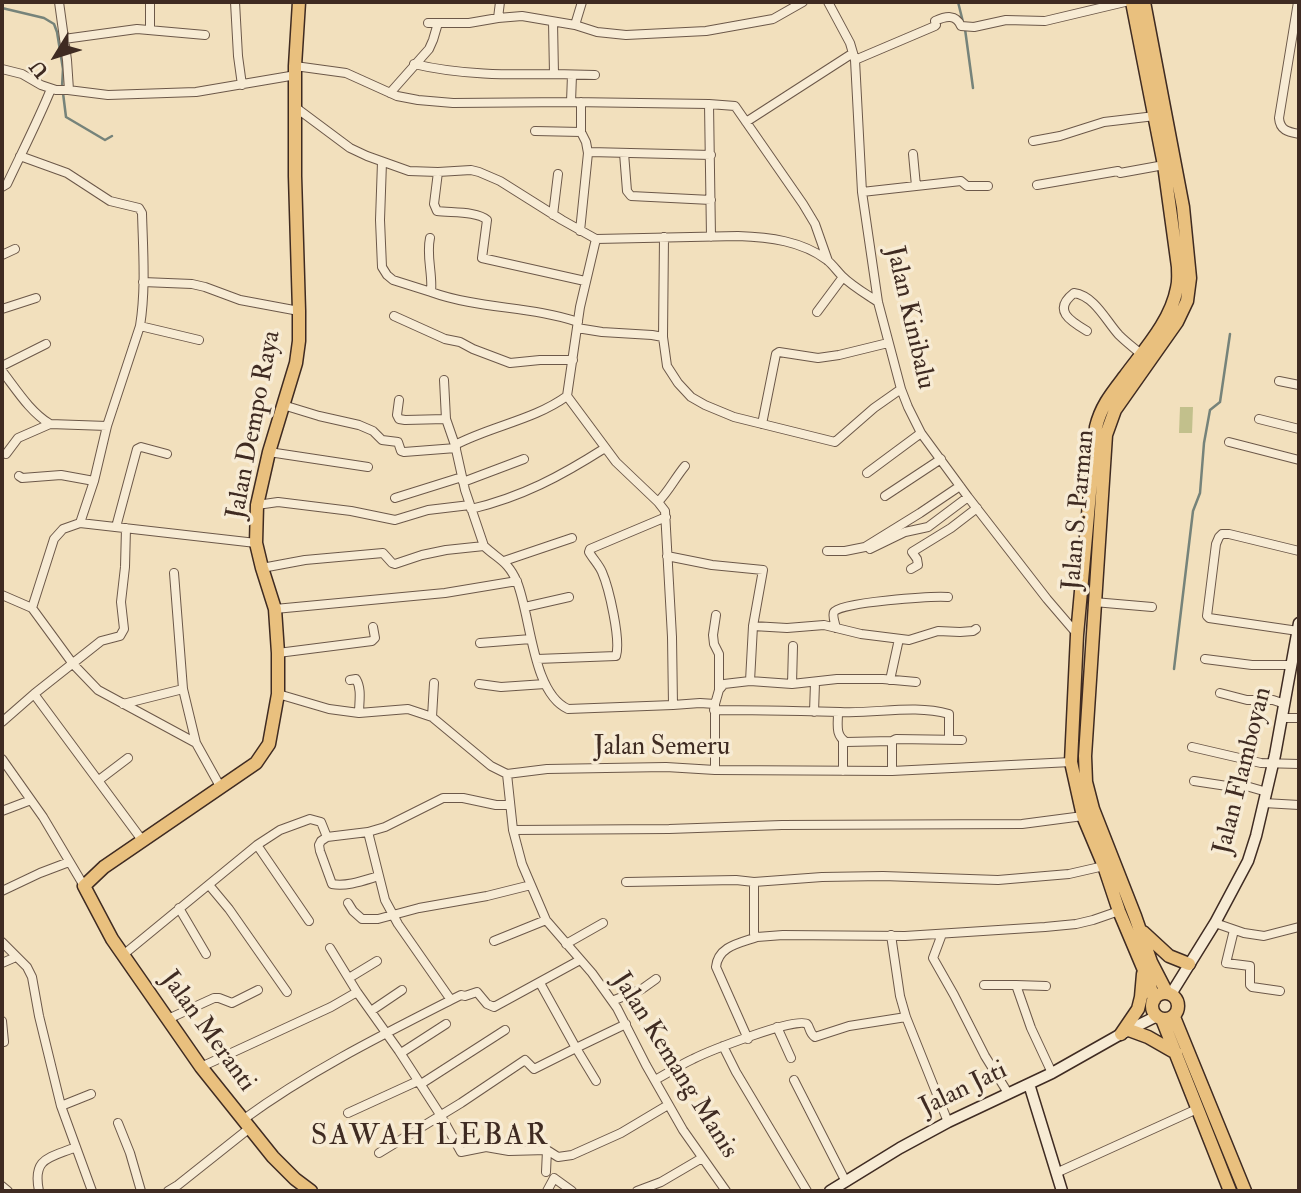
<!DOCTYPE html>
<html>
<head>
<meta charset="utf-8">
<style>
	body { margin:0 }
	#map { position:relative; width:1301px; height:1193px; overflow:hidden; background:#f2e0bd; font-family:"IM FELL Double Pica",serif }
	canvas { display:block }
	.frame { position:absolute; inset:0; border:4px solid #3f2b22; pointer-events:none }
	.north { position:absolute; left:21px; top:21px; width:70px; height:70px; -webkit-text-stroke:5px #f7ebd4; paint-order:stroke; rotate:232deg; font-size:19px; font-weight:700; line-height:28px; text-align:center; color:#3f2b22 }
	.north::after { content:''; display:block; margin:auto; width:24px; height:32px; background:#3f2b22; clip-path:polygon(50% 0,100% 100%,50% 72%,0 100%) }
</style>
</head>
<body>
<div id="map">
<canvas width="1301" height="1193"></canvas>
<div class="frame"></div>
<div class="north">U</div>
</div>
<script>
const ctx = document.querySelector('canvas').getContext('2d');
ctx.lineJoin = 'round';
function fillPath(path, color) { ctx.fillStyle = color; ctx.fill(path, 'evenodd'); }
function stroke(path, color, width, dash) { ctx.strokeStyle = color; ctx.lineWidth = width; ctx.lineCap = dash ? 'butt' : 'round'; ctx.setLineDash(dash || []); ctx.stroke(path); }
function label(font, color, halo, rows, align = 'center') {
  ctx.font = font + ' "IM FELL Double Pica",serif'; ctx.lineWidth = 7; ctx.setLineDash([]); ctx.textBaseline = 'middle'; ctx.strokeStyle = halo; ctx.fillStyle = color; for (const [text, x, y, turn = 0] of rows) {
    ctx.save(); ctx.translate(x, y); ctx.rotate((+turn || 0) * Math.PI / 180); ctx.textAlign = isNaN(turn) ? turn : align; if (halo) ctx.strokeText(text, 0, 0); ctx.fillText(text, 0, 0); ctx.restore();
  }
}
const green = new Path2D(`
	M1180 407H1193L1192 433H1179Z`);
const stream = new Path2D(`
	M958 2 963 22
	M2 8 44 18 54 24 57 32 63 69 62 87
	M965 29 973 88
	M63 93 66 117 105 140 112 136
	M1174 669 1193 511 1200 493 1204 443 1210 410 1220 402 1230 334`);
const street = new Path2D(`
	M59 2 67 60 69 90
	M150 2V30
	M235 2 238 56 242 85
	M828 2 850 43 855 60 862 192 878 302 901 389 908 407 921 433 968 497 1047 599 1077 634
	M1298 2 1279 118C1280 131 1289 132 1299 134
	M498 18 500 2
	M553 22 554 74 595 75
	M428 23H469L498 18 522 16 575 25 597 32 626 35 706 31 773 19 803 2
	M575 25 582 2
	M64 39 137 29 205 35
	M855 60 935 26 936 25 935 21C946 16 956 14 961 26L974 27 1006 20 1045 21 1125 2
	M414 64C460 75 507 75 554 74
	M295 66 346 73 397 96 418 100 453 103 571 102 709 104 735 106 803 204 815 224 828 261
	M2 69 22 74 41 85 56 90H68L108 95 196 92 296 75
	M390 93 429 49 433 40 438 23
	M571 102 572 75
	M581 102V132L586 142 588 153
	M709 104 711 237
	M295 107 350 148 367 156 409 171 438 172 471 170 479 172 500 181 562 220 596 239 738 236C769 237 802 241 827 260 833 265 837 271 842 276 852 286 866 294 878 302
	M746 122 853 53
	M535 131 581 132
	M1033 141 1060 136 1104 122 1155 116
	M624 153 627 191 631 196 711 200
	M913 154 916 186
	M20 156 67 173 110 201 139 208 142 213C143 250 146 289 140 326L107 426 94 481 80 523 256 543
	M382 162 380 220 382 267 387 275 393 280 431 292
	M438 172 434 204 437 211C451 213 477 211 487 220L482 258 585 281
	M1037 185 1118 171 1120 173 1164 165
	M2 187 7 184C22 152 38 121 51 89
	M862 192 961 181 967 186H988
	M553 215 558 174
	M580 231 588 153 590 152 711 155
	M664 237 663 337 667 366 678 383 691 397 705 405 734 417 835 442 874 408 901 389
	M430 238C426 256 433 274 431 292 478 309 531 306 578 322
	M596 239 580 307 567 396C534 420 491 426 455 445L465 490 484 546C499 560 508 561 517 582 531 616 532 693 568 709L673 705 700 703 715 704
	M2 255 15 249
	M143 282 192 284 205 287 240 300 299 311
	M2 309 36 298
	M817 312 843 277
	M394 316 445 339 460 342 473 349 510 363 540 360H573
	M140 326 199 340
	M577 328 602 332 652 335 663 337
	M1087 331C1070 321 1052 310 1074 293 1095 296 1106 321 1119 335 1126 342 1134 348 1141 354
	M2 366 46 344
	M2 371C16 389 30 412 50 424L107 426
	M444 380 446 419 455 445
	M1279 381 1299 385
	M567 396 616 462 658 502 665 511 672 637 673 705
	M399 400 397 415 399 419 405 420 446 419
	M283 405 319 416 359 425 373 431 382 440 398 442 401 451 404 452 456 448
	M1259 419 1299 429
	M762 424 776 354 779 352 818 358 839 355 888 343
	M1229 442 1299 460
	M269 452 368 467
	M6 454 18 438 50 424
	M867 473 921 433
	M19 476 22 478 61 475 94 481
	M463 482 524 459
	M885 496 941 459
	M395 498 462 477
	M658 502C669 491 675 478 685 466
	M257 505 278 502 351 511 395 520 428 510 470 505
	M471 509C522 497 561 476 605 448
	M116 527 137 449 141 447 167 454
	M870 549 905 532 928 527 968 497
	M827 551H845L865 547 920 513 960 486
	M667 556 712 565 763 570 753 626 787 628 824 625 861 634 909 640 938 631 960 632 973 631 976 629
	M504 561 572 538
	M262 568 305 560 383 553 392 563 395 564 422 555 446 550 484 546
	M911 569 918 565 917 559 912 552 951 528 977 508
	M174 573 183 689 196 743
	M2 595 32 608 73 664 98 690 196 743 221 788
	M1094 602 1152 607
	M525 607 569 597
	M32 608 54 539 63 529 80 523
	M275 609 445 593 517 581
	M716 615 713 635 714 644 719 654V690
	M836 628C835 623 832 616 834 612 839 602 934 596 948 597
	M1298 631 1209 618 1207 616 1216 544 1219 537 1222 534H1229L1299 551
	M480 643 531 639
	M278 653 372 641 375 638 373 627
	M537 659 616 656C621 640 609 588 602 572 599 565 593 559 589 552L590 549 666 517
	M1205 659 1252 665H1292
	M350 680 356 679C362 689 359 702 359 713
	M890 680 899 639
	M750 681 753 626
	M479 684 501 687 545 684
	M792 684 793 646
	M1220 693 1247 700H1273L1285 704
	M34 694 142 840
	M278 694 329 709 359 713 408 709 432 717 491 766 507 774 547 769 606 768 666 767 715 770 892 771 1071 762
	M123 704 183 689
	M714 710C756 710 799 711 840 712 877 714 913 704 949 714V740
	M814 712 815 683
	M838 713C838 725 835 735 846 742L892 741 896 739 962 740
	M432 717 434 683
	M1283 718H1299
	M2 722 34 694 101 641 120 636 124 629 121 602 125 567 126 528
	M843 740V771
	M1192 747 1261 763 1299 764
	M2 759 43 817 84 886
	M715 770V704L719 690 724 684 750 681 792 684 837 679H883L916 682
	M892 771V741
	M507 774 513 830 522 864 546 920 592 973 617 1008 646 1065 683 1130 726 1191
	M99 780 128 758
	M1194 781 1227 786 1232 782 1267 792
	M1264 803 1299 805
	M2 811 31 800
	M513 830 669 829 782 825 1022 824 1083 816
	M368 832 385 827 443 798H463L496 805H509
	M327 837 321 841 319 845 320 851 332 884C347 887 365 880 379 876
	M257 845 309 921
	M626 882 736 880 754 882 822 877 883 876 998 880 1069 874 1104 866
	M754 882V934L757 937 783 935 905 936 1045 927 1076 924 1093 920 1119 911
	M209 885 229 909 287 992
	M2 891 40 873 69 862
	M348 903 353 911 362 919H378L419 908 487 896 531 885
	M179 908 206 954
	M1215 923 1244 933 1264 936 1299 927
	M1234 930 1226 963 1250 966V985L1252 987 1280 991
	M942 934 933 958 954 995 985 1056 1008 1093
	M891 935 900 996 906 1017 948 1122
	M494 941 546 920
	M2 942 27 967 32 977 39 1016 61 1106 92 1191
	M566 944 603 923
	M330 948 357 992 399 1051 441 1116 461 1152 486 1147 509 1151 547 1150 558 1157 572 1155 621 1133 668 1105
	M123 955 257 845 280 830 310 819 321 822 327 837 368 832 385 900 398 924 451 1000C380 1036 308 1072 244 1119
	M2 963 16 957
	M349 978 377 961
	M540 983 576 1048 626 1024
	M984 985H1016L1031 1028 1052 1073
	M1016 985 1046 986
	M451 1000 461 995 465 996 477 992 487 1004 494 1007 580 960
	M612 1001 642 989 656 979
	M371 1011 402 990
	M168 1019 214 998H219L232 1003 258 990
	M2 1021 4 1042
	M777 1027 791 1058
	M748 1039 716 967C718 946 740 943 757 937
	M723 1046 736 1072 807 1191
	M401 1053 446 1024
	M201 1067 331 1007 357 992
	M655 1080C668 1073 680 1065 693 1059 707 1052 797 1016 807 1024 810 1027 809 1033 815 1037L849 1026 906 1017
	M794 1080 846 1182
	M421 1084 505 1030
	M61 1106 91 1094
	M348 1113 418 1081
	M118 1123 130 1153 141 1191
	M379 1153 461 1103 525 1060 534 1069 576 1048 596 1081
	M546 1172 547 1150
	M1056 1173 1197 1109
	M2 1186 8 1191
	M39 1191C32 1157 50 1158 76 1147
	M168 1191 178 1185 251 1127
	M547 1191 554 1178 572 1191
	M637 1191 661 1182 702 1158`);
const secondary = new Path2D(`
	M1171 994 1215 923 1248 861 1256 836 1275 755 1299 623
	M1029 1084 1062 1191
	M830 1191 900 1148 948 1122 1052 1073 1121 1034 1157 1016`);
const primary = new Path2D(`
	M299 2 295 66V176L299 311V341L296 363 269 452 257 505 256 543 262 568 275 609 278 653V694L269 744 256 763 104 867 84 886 112 939 201 1067 273 1157 295 1179 311 1191
	M1132 2 1164 165 1178 267C1178 274 1179 281 1177 288 1171 321 1144 350 1125 376 1112 393 1101 406 1096 427L1077 635 1071 762 1083 816 1104 866 1119 911 1149 982 1154 1000
	M1144 2 1183 207 1190 278 1187 301 1177 322 1115 410 1106 435 1085 756 1086 782 1093 809 1135 916 1151 962 1167 993
	M1143 932 1169 956 1189 964
	M1152 1006a13 13 0 1 1 26 0a13 13 0 1 1-26 0Z
	M1174 1017 1245 1191
	M1162 1019 1230 1191
	M1129 1030 1148 1037 1176 1053
	M1121 1034 1138 1009 1141 997 1143 974`);
const streetNames = [
	["Jalan Kinibalu",909,318,77],
	["Jalan Dempo Raya",255,425,-79],
	["Jalan S. Parman",1080,510,-85],
	["Jalan Semeru",662,748],
	["Jalan Flamboyan",1244,771,-76],
	["Jalan Meranti",207,1032,54],
	["Jalan Kemang Manis",674,1066,58],
	["Jalan Jati",964,1090,-26]
];
const quarterNames = [
	["SAWAH LEBAR",430,1138]
];
fillPath(green, '#c2c08c');
stroke(stream, '#76837a', 2.5);
stroke(street, '#6c5849', 10);
stroke(secondary, '#3f2b22', 13);
stroke(primary, '#3f2b22', 15);
stroke(street, '#f7ebd4', 8);
stroke(secondary, '#f7ebd4', 10);
stroke(primary, '#e9c07e', 12);
label('26px', '#3f2b22', '#f7ebd4', streetNames);
ctx.letterSpacing = '2px';
label('30px', '#3f2b22', '#f7ebd4', quarterNames);
ctx.letterSpacing = '0px';
</script>
</body>
</html>
